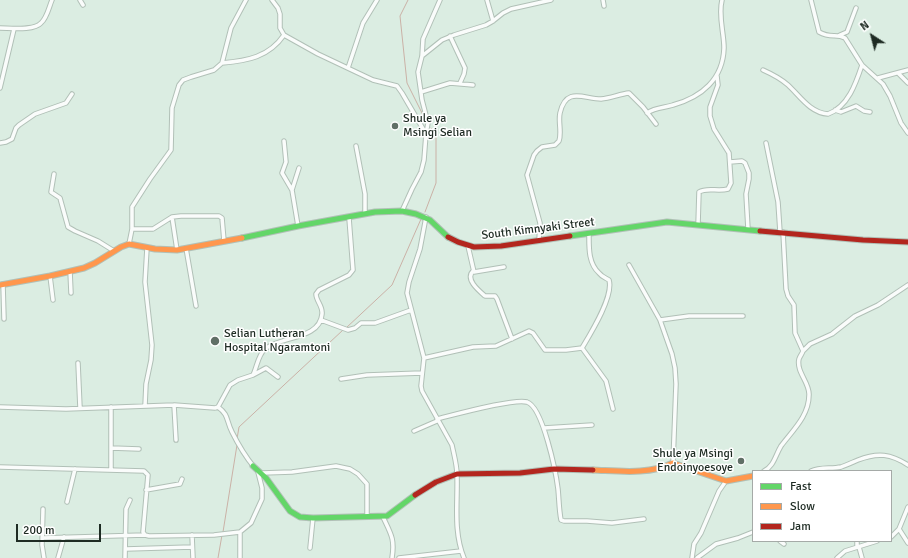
<!DOCTYPE html>
<html>
<head>
<meta charset="utf-8">
<style>
	body { margin:0 }
	#map { position:relative; width:908px; height:558px; overflow:hidden; background:#dbede2; font-family:Signika,sans-serif }
	canvas { display:block }
	.legend { position:absolute; left:752px; top:470px; width:140px; height:72px; box-sizing:border-box; background:#fff; border:1px solid #a5aaa7; margin:0; padding:5px 7px; list-style:none; font-size:12px; color:#1e2b23 }
	.legend li { display:flex; align-items:center; gap:8px; height:20px }
	.legend b { width:20px; border:1px solid #a5aaa7 }
	.north { position:absolute; left:852px; top:16px; width:40px; height:40px; -webkit-text-stroke:3px #fff; paint-order:stroke; rotate:324deg; font-size:11px; font-weight:700; line-height:16px; text-align:center; color:#1e2b23 }
	.north::after { content:''; display:block; margin:auto; width:14px; height:18px; background:#1e2b23; clip-path:polygon(50% 0,100% 100%,50% 72%,0 100%) }
	.scale { position:absolute; left:16px; top:524px; width:85px; height:18px; box-sizing:border-box; border:2px solid #1e2b23; border-top:0; padding-left:5px; font-size:12px; line-height:14px; white-space:nowrap; color:#1e2b23; -webkit-text-stroke:3px #fff; paint-order:stroke }
</style>
</head>
<body>
<div id="map">
<canvas width="908" height="558"></canvas>
<ul class="legend">
<li><b style="height:5px;background:#63d668"></b>Fast</li>
<li><b style="height:5px;background:#ff974d"></b>Slow</li>
<li><b style="height:5px;background:#b3261e"></b>Jam</li>
</ul>
<div class="north">N</div>
<div class="scale">200 m</div>
</div>
<script>
const ctx = document.querySelector('canvas').getContext('2d');
ctx.lineJoin = 'round';
function stroke(path, color, width, dash) { ctx.strokeStyle = color; ctx.lineWidth = width; ctx.lineCap = dash ? 'butt' : 'round'; ctx.setLineDash(dash || []); ctx.stroke(path); }
function label(font, color, halo, rows, align = 'center') {
  ctx.font = font + ' Signika,sans-serif'; ctx.lineWidth = 3; ctx.setLineDash([]); ctx.textBaseline = 'middle'; ctx.strokeStyle = halo; ctx.fillStyle = color; for (const [text, x, y, turn = 0] of rows) {
    ctx.save(); ctx.translate(x, y); ctx.rotate((+turn || 0) * Math.PI / 180); ctx.textAlign = isNaN(turn) ? turn : align; if (halo) ctx.strokeText(text, 0, 0); ctx.fillText(text, 0, 0); ctx.restore();
  }
}
const stream = new Path2D(`
	M408 0 400 16 407 83 425 119
	M425 212 436 183V135L431 128
	M346 328 392 285 421 219
	M237 439 239 427 343 330
	M223 532 237 445
	M218 558 222 535`);
const street = new Path2D(`
	M80 0 83 5
	M272 0 278 8 280 14V28L284 35 318 54 373 80 397 86 402 93 426 134
	M487 0 493 21
	M603 0 604 6
	M811 0 819 32C831 39 836 33 845 38L862 65 883 84 890 96 901 123 908 133
	M0 28C10 28 34 31 41 23 47 18 49 7 52 0
	M840 35 847 32 856 8
	M450 36 465 68 464 74 460 83
	M422 56 442 40 454 35 486 25 493 21 503 13 511 9 551 0
	M222 63C247 61 269 57 284 35
	M348 68 363 23 377 0
	M763 70C772 74 780 78 788 85 799 95 810 113 828 114 848 107 856 83 862 65
	M898 73 908 83
	M878 78 908 70
	M0 88 14 29
	M421 92 450 83 473 85
	M835 110 841 112 856 106 864 111 870 112
	M647 113C656 107 664 108 673 105 702 97 723 79 724 48 724 32 718 16 722 0
	M284 141 286 162 282 173 292 190
	M0 143 6 142 12 139 16 128 19 125 35 114 66 103 72 94
	M766 143 778 202 780 232
	M356 146 365 194V213
	M730 162 742 161 745 163 749 173V179L746 194 748 229
	M54 174 51 192 60 198 68 227 75 231 98 241 114 251
	M402 211 412 189 421 172 424 160 426 134 428 123 422 100 418 72 422 56 423 39 440 0
	M172 217 177 250
	M426 217 420 249 409 282 407 293 424 358 421 386 422 391 452 445C454 455 457 465 457 475 458 503 453 531 464 558
	M698 225 699 192C707 187 718 192 728 189L731 183 729 153 714 129 710 116V107L718 85 717 76
	M298 226 292 190 299 168
	M132 229H153L172 217 181 216H219L222 218 224 241
	M539 240 540 223 527 175 534 155 537 151 542 147 555 145 559 141C562 132 558 122 560 113 566 86 584 99 601 99 611 98 620 94 629 93L643 107 656 124
	M129 244 132 229V207L150 179 171 150 172 108 179 85 183 80 191 77 214 70 222 63 231 28 246 0
	M468 246 474 272 504 267
	M186 248 196 306
	M629 265 660 320 672 354 675 368 676 384 673 463
	M70 271 71 293
	M473 271C465 279 478 290 485 296H495L497 299 512 339
	M50 276 53 300
	M3 284 4 319
	M321 320 348 330 355 328 361 323H375L411 310
	M660 320 689 316H743
	M582 348 606 381 613 409
	M803 351 810 344 832 334 855 316 878 305 908 285
	M424 358 473 347 496 346 529 331 533 333 545 350H566L582 348C591 333 614 296 609 280 606 278 602 277 599 273 588 263 589 247 589 233
	M78 363 80 408
	M253 375 266 368 278 377
	M341 379 367 375 422 373
	M174 405 176 440
	M145 406 146 384 151 360 152 345 145 282 147 248
	M0 407 66 409 174 405 215 408 218 407 230 385 238 380 253 375C257 367 258 355 265 349 280 336 320 340 322 314 323 306 316 301 316 294L319 290 349 275 353 270 349 218
	M111 407V470
	M218 407C229 415 226 420 232 432 238 444 245 456 254 467
	M437 419C453 415 513 398 527 402 543 407 556 473 558 489 559 499 559 510 561 520L564 521H587L612 523 644 519
	M544 428 592 425
	M414 431 437 421
	M111 448 139 449
	M0 467 144 471 148 475 143 532 145 535 149 536 214 535 240 532 251 523 262 499V488L258 472
	M764 471C774 466 775 456 781 446 792 431 809 416 809 395 810 383 796 372 799 359 800 356 802 354 803 351L795 333 794 305 788 296 786 289 783 232
	M811 471C820 467 831 469 841 467 847 465 853 462 858 460 878 452 891 454 908 465
	M262 473 292 472 336 466 350 469 358 474 367 484V517
	M146 490 180 484 182 479
	M67 502 75 469
	M43 509 42 545 44 558
	M383 517C391 534 395 539 392 558
	M899 529 908 543
	M192 535 193 558
	M891 537 899 529 908 507
	M42 538 145 535
	M780 541 784 544
	M857 541V547
	M859 547 862 558
	M310 548 313 518
	M126 549 192 547
	M58 558 64 537
	M125 558 126 509 130 500
	M240 558V532
	M399 558 461 551
	M692 558 694 544 701 533 719 491 726 481
	M697 558 716 544 738 538 753 532
	M837 558 845 551 877 541`);
const fast = new Path2D(`
	M570 236 667 222 760 231
	M242 238 298 226 375 212 402 211 416 214 430 220 448 237
	M253 466 266 478 290 511 300 517 313 518 387 516 415 495`);
const slow = new Path2D(`
	M0 285 50 276 84 268 95 263 121 247 129 244 155 249 177 250 242 238
	M593 470C619 471 649 475 673 463L726 481 753 476`);
const jam = new Path2D(`
	M760 231 863 240 908 242
	M448 237 458 242 474 247 501 246 570 236
	M415 495 436 482 457 474 520 473 554 469 593 470`);
const markers = [
	[395,126,4,"#606f66"],
	[215,341,5,"#606f66"],
	[741,461,4,"#606f66"]
];
const poiNames = [
	["Shule ya",403,119],
	["Msingi Selian",403,133],
	["Selian Lutheran",224,334],
	["Hospital Ngaramtoni",224,348],
	["Shule ya Msingi",733,454,"right"],
	["Endoinyoesoye",733,468,"right"]
];
const streetNames = [
	["South Kimnyaki Street",538,229,-7]
];
stroke(stream, '#cab1a6', 1);
stroke(street, '#b1c0b7', 5.5);
stroke(fast, '#b1c0b7', 7);
stroke(slow, '#b1c0b7', 7);
stroke(jam, '#b1c0b7', 7);
stroke(street, '#fafcfb', 3.5);
stroke(fast, '#63d668', 5);
stroke(slow, '#ff974d', 5);
stroke(jam, '#b3261e', 5);
for (const [x, y, r, color] of markers) { const dot = new Path2D(); dot.arc(x, y, r, 0, 2 * Math.PI); ctx.fillStyle = color; ctx.fill(dot); stroke(dot, '#fff', 1.5); }
label('12px', '#1e2b23', '#fff', poiNames, 'left');
label('12px', '#1e2b23', '#fff', streetNames);
</script>
</body>
</html>
